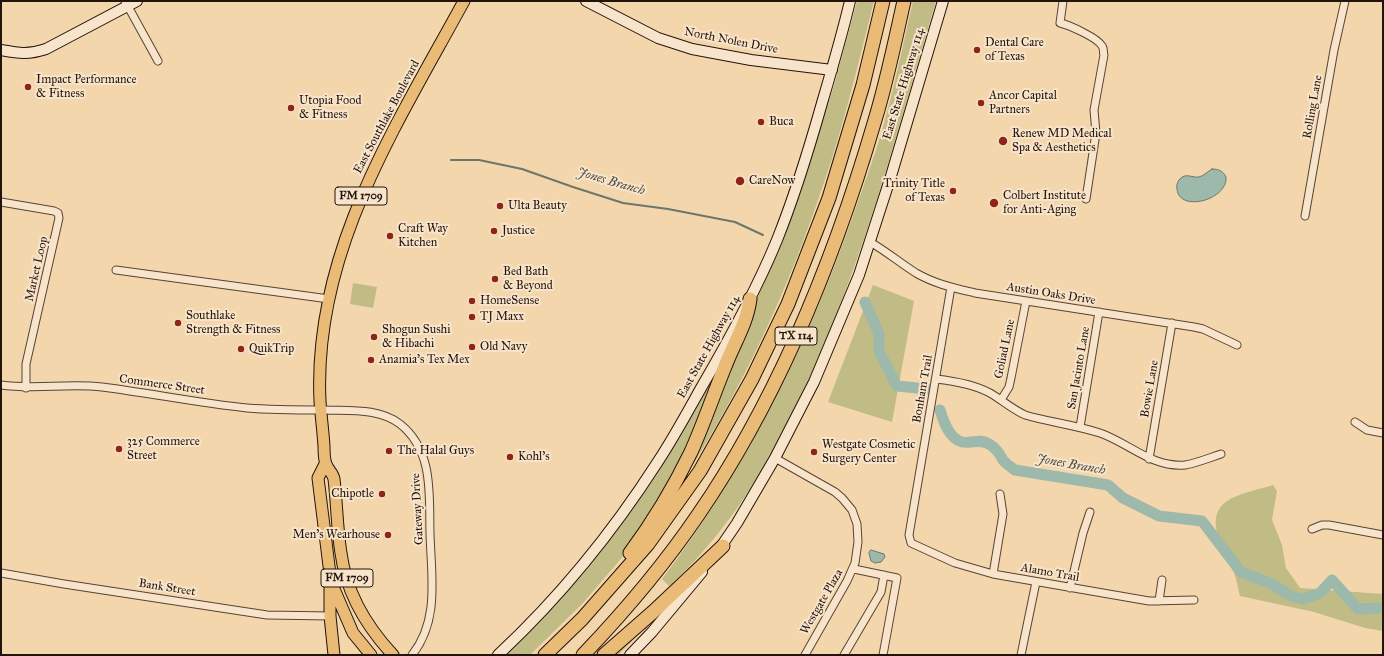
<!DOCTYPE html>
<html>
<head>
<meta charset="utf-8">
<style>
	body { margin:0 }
	#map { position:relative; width:1384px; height:656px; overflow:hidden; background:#f4d6ad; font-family:"IM FELL Great Primer",serif }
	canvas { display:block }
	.frame { position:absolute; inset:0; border:2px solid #22130b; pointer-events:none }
</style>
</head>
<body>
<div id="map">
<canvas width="1384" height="656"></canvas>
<div class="frame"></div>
</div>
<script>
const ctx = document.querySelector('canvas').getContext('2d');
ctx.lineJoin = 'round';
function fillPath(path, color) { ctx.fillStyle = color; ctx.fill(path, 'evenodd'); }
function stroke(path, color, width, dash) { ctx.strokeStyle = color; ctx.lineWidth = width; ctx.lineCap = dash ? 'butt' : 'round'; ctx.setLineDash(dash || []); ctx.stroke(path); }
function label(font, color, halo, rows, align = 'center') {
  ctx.font = font + ' "IM FELL Great Primer",serif'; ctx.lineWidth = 4; ctx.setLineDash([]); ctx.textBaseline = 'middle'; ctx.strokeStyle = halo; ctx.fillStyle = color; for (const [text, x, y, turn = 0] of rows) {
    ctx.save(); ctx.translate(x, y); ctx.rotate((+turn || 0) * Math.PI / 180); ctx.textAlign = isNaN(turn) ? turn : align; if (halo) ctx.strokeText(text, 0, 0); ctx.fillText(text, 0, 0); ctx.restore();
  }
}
const green = new Path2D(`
	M857 1H874C862 48 851 95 837 142 798 270 745 389 670 500L771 266 795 206 833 89Z
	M913 1H936C893 145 856 292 786 426 755 486 719 541 669 586L662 579C747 468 809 342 855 210 864 184 874 158 882 131 894 88 903 45 913 1Z
	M353 283 377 287 373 308 350 304Z
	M873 285 914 301 892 422 828 402Z
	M715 376 682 461 626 553 583 603 530 655H503L662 463Z
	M1273 485 1277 491 1272 520 1282 545 1286 568 1300 588 1383 594V631L1365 628 1314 612 1240 596C1238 589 1237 580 1234 573 1225 549 1199 515 1232 498 1245 492 1260 489 1273 485Z
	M652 621 618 655H611Z`);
const water = new Path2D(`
	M1212 169C1219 169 1223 171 1226 177 1228 200 1179 213 1177 189 1176 185 1178 180 1181 178 1186 173 1193 178 1199 177 1204 176 1208 171 1212 169Z
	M871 550 884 554 885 557 881 562 875 563 871 561 869 553Z`);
const stream = new Path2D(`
	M451 160H479L522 169 573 187 623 203 668 209 735 222 763 235`);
const river = new Path2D(`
	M865 302 879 334V351L897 386 927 389
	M940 410C943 420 949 439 962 442 971 444 979 438 989 444 996 448 999 453 1003 460 1006 464 1011 467 1015 470L1108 485 1123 498 1159 516 1202 521 1241 572 1270 583 1291 596 1303 599 1320 593 1332 580 1358 609 1383 608`);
const street = new Path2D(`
	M125 1 158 61
	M1063 1 1060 23C1069 25 1098 38 1102 46 1104 48 1103 53 1104 55L1094 110 1096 133 1086 199
	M1 202 54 211 58 213 59 218 26 364V388
	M1305 216 1334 50 1345 1
	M870 242C886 251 900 263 916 273 935 284 954 288 975 293L1194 327 1203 329 1237 345
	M116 270 329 299
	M951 287 909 535 911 543 955 563 993 574 1149 601 1194 600
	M936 379C954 381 973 384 990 393 1002 400 1012 409 1025 415 1049 422 1075 425 1100 433 1129 443 1152 468 1185 465 1197 463 1209 458 1221 454
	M1 385C35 390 67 383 102 387 150 393 198 403 247 408 272 410 299 410 325 410 350 411 379 408 400 424 434 451 429 495 430 533 431 575 440 620 412 655
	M1001 400 1009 387 1011 378 1026 301
	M1355 422 1367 430 1383 433
	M1080 427 1099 312
	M775 458 835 492 842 498 852 510 857 524 858 542 855 563 847 581 805 655
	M1149 459 1172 323
	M1312 529 1322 525H1329L1383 535
	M854 569 897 578 883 655
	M1 573 64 584 267 615 330 616
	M993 574 1003 514 1000 494
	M1070 588 1083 533 1090 512
	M1159 601 1162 580
	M844 655 881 592 884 575
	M1021 655 1036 582`);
const secondary = new Path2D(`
	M586 1 658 38 692 49 751 60 832 70
	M1 50C18 53 28 55 46 49L137 1
	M718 551 737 523 775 458 814 382 859 275 891 176 943 1
	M498 655C559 598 612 533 657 463 673 439 687 413 701 388 729 340 756 291 777 240 795 195 809 149 822 103 832 69 842 35 850 1
	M630 655 652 632 702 572`);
const primary = new Path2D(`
	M325 464 318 478 331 582 353 633 371 655
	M330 587V616L334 655
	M393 655C367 627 346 592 341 553 337 529 337 504 334 479 333 473 328 470 326 464 324 459 324 452 324 446 323 431 321 416 320 401 313 252 396 126 464 1`);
const highway = new Path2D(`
	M630 553C653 522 674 487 691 452 704 423 714 393 726 364 734 343 747 323 750 299
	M545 655 582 619 648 544 700 471 752 379 788 304 829 198 863 85 883 1
	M583 655C625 611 664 565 698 515 779 397 835 257 875 120 887 81 895 41 904 1
	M604 655 653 612 723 546`);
const markers = [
	[977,50,4,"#8f2418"],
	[28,87,4,"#8f2418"],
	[981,103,4,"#8f2418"],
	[291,108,4,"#8f2418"],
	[761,122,4,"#8f2418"],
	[1003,141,5,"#8f2418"],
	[740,181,5,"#8f2418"],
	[953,191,4,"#8f2418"],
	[994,203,5,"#8f2418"],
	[500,206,4,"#8f2418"],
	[494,231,4,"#8f2418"],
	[390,236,4,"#8f2418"],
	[495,279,4,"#8f2418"],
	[472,301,4,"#8f2418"],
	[472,317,4,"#8f2418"],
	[178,323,4,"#8f2418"],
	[374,337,4,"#8f2418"],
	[472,347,4,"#8f2418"],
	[241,349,4,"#8f2418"],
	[371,360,4,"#8f2418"],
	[119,449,4,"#8f2418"],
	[389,451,4,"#8f2418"],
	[814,452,4,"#8f2418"],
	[510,457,4,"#8f2418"],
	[382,494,4,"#8f2418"],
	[388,535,4,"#8f2418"]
];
const shields = [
	[361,196,52],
	[796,336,42],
	[347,578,52]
];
const shieldNames = [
	["FM 1709",361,196],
	["TX 114",796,336],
	["FM 1709",347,578]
];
const streetNames = [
	["North Nolen Drive",731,41,11],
	["East State Highway 114",904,84,-73],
	["Rolling Lane",1313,107,-80],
	["East Southlake Boulevard",387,117,-62],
	["Market Loop",37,269,-77],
	["Austin Oaks Drive",1051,294,9],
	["East State Highway 114",709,347,-61],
	["Goliad Lane",1005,349,-78],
	["San Jacinto Lane",1079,368,-80],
	["Commerce Street",162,385,8],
	["Bonham Trail",923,389,-80],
	["Bowie Lane",1150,389,-80],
	["Gateway Drive",418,509,-93],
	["Alamo Trail",1050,573,10],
	["Bank Street",167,588,9],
	["Westgate Plaza",822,602,-60]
];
const poiNames = [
	["Dental Care",985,43],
	["of Texas",985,57],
	["Impact Performance",36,80],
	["& Fitness",36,94],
	["Ancor Capital",989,96],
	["Partners",989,110],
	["Utopia Food",299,101],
	["& Fitness",299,115],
	["Buca",769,122],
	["Renew MD Medical",1012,134],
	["Spa & Aesthetics",1012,148],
	["CareNow",749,181],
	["Trinity Title",945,184,"right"],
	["of Texas",945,198,"right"],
	["Colbert Institute",1003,196],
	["for Anti-Aging",1003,210],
	["Ulta Beauty",508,206],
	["Craft Way",398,229],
	["Kitchen",398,243],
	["Justice",502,231],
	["Bed Bath",503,272],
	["& Beyond",503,286],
	["HomeSense",480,301],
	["Southlake",186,316],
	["Strength & Fitness",186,330],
	["TJ Maxx",480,317],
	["Shogun Sushi",382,330],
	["& Hibachi",382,344],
	["Old Navy",480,347],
	["QuikTrip",249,349],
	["Anamia's Tex Mex",379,360],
	["325 Commerce",127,442],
	["Street",127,456],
	["Westgate Cosmetic",822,445],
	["Surgery Center",822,459],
	["The Halal Guys",397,451],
	["Kohl's",518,457],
	["Chipotle",374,494,"right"],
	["Men's Wearhouse",380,535,"right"]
];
const waterNames = [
	["Jones Branch",611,182,16],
	["Jones Branch",1071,465,10]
];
fillPath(green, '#c1bc85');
fillPath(water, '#9cb9ab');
stroke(water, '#6b776b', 1);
stroke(stream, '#6b776b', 2);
stroke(river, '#9cb9ab', 11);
stroke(street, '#564434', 9);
stroke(secondary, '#22130b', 12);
stroke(primary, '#22130b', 13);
stroke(highway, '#22130b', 15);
stroke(street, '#f8e4ca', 7);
stroke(secondary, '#f8e4ca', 10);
stroke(primary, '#eabb76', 11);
stroke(highway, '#eabb76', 13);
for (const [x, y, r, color] of markers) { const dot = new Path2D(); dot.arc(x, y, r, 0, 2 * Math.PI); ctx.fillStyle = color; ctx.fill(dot); stroke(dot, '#f8e4ca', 1.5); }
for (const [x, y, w] of shields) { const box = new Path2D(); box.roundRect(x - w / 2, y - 9, w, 18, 3); ctx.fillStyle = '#f8e4ca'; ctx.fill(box); stroke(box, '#22130b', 1); }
label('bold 11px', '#22130b', null, shieldNames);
label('12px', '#22130b', '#f8e4ca', streetNames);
label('12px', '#22130b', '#f8e4ca', poiNames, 'left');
label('italic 13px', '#4d4d43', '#f8e4ca', waterNames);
</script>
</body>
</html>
